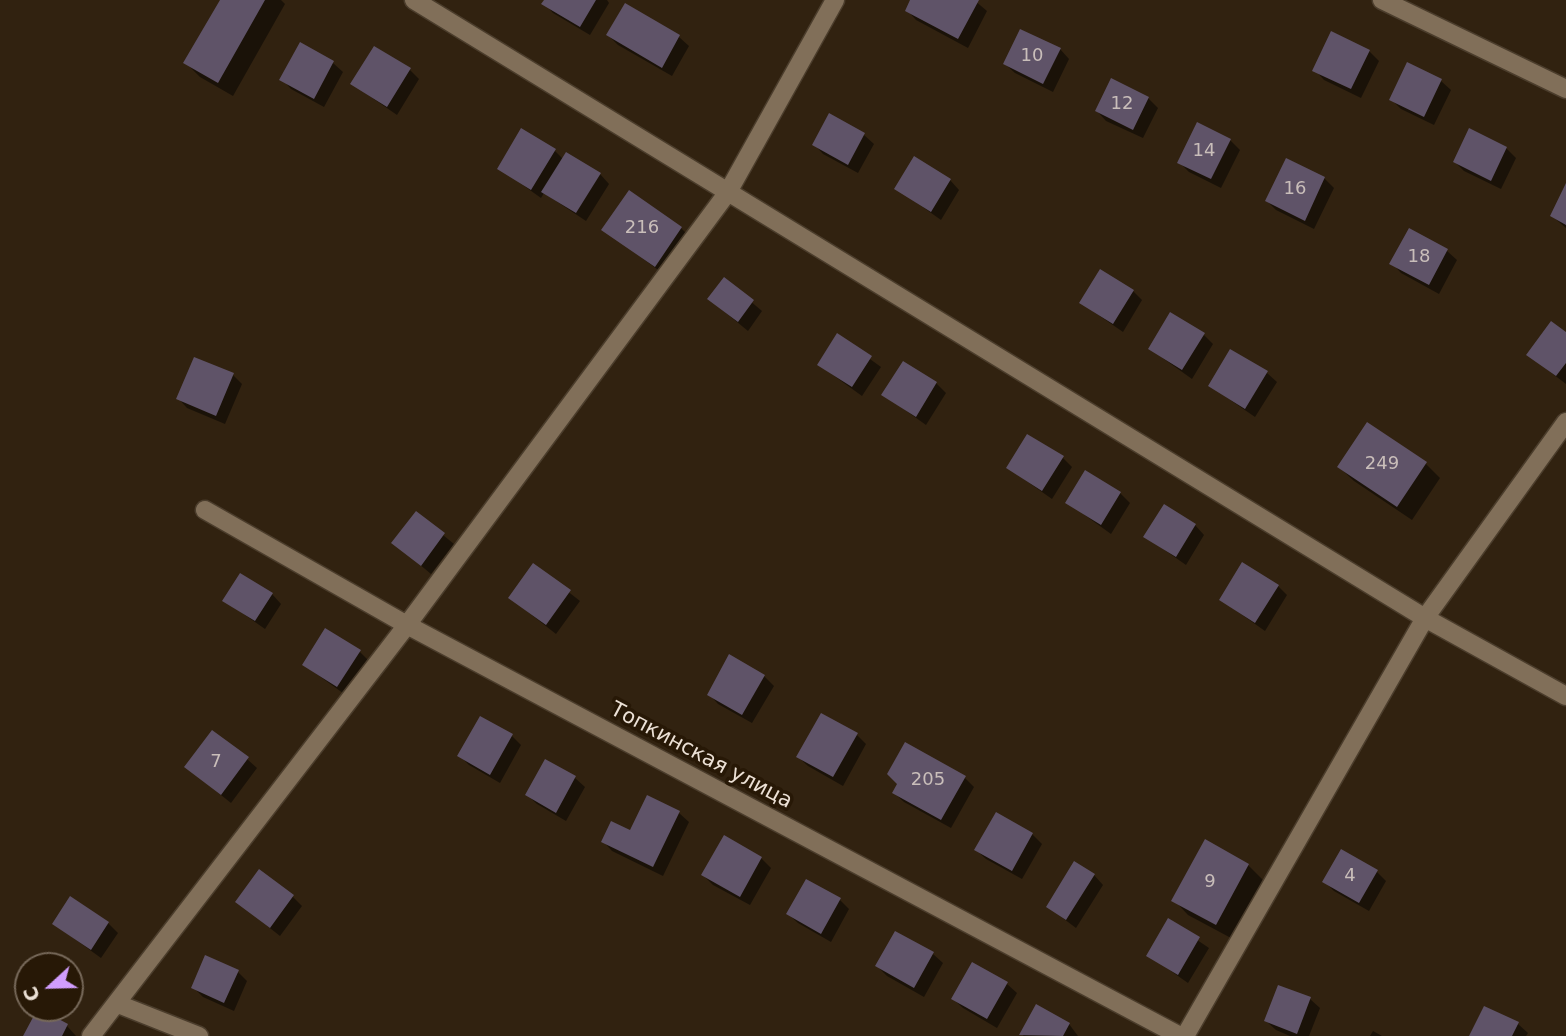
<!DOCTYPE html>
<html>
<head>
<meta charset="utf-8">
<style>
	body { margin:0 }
	#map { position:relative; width:1566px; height:1036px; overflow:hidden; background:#312210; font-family:"DejaVu Sans",sans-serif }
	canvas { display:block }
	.north { position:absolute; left:14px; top:952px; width:70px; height:70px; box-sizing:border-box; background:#271806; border:2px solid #766859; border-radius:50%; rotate:248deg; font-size:19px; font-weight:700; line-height:28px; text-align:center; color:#ece1d6 }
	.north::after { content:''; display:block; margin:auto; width:24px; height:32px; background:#d19dfe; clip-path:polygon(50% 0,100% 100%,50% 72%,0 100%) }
</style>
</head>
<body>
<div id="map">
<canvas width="1566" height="1036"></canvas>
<div class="north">С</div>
</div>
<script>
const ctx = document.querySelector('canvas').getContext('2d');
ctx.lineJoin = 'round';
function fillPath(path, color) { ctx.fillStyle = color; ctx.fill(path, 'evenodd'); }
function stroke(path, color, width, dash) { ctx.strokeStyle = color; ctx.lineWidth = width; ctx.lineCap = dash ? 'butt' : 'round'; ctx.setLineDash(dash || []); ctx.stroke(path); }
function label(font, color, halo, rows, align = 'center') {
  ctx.font = font + ' "DejaVu Sans",sans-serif'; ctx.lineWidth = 7; ctx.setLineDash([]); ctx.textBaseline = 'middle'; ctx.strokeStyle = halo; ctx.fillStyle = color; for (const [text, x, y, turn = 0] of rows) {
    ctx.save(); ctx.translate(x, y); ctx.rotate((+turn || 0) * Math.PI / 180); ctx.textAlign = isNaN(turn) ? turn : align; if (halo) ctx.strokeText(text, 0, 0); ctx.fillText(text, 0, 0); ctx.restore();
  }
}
const shadow = new Path2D(`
	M222 0H281L285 4 233 96 200 77 186 63Z
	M546 0H607L609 3 590 35 553 13 544 3Z
	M912 0H974L987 11 968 48 916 20 907 10Z
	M625 6 679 37 689 46 672 76 618 45 608 35Z
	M1332 34 1369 51 1379 61 1361 98 1324 80 1315 70Z
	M301 45 333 63 343 72 324 107 291 89 282 79Z
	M1060 49 1069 59 1053 92 1015 73 1005 64Z
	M1408 65 1441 81 1451 90 1434 125 1401 109 1391 99Z
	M410 70 419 79 397 115 352 84Z
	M1148 98 1158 108 1143 138 1106 121 1097 111Z
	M830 116 864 135 874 144 858 173 823 154 814 144Z
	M1470 130 1506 148 1516 158 1501 189 1464 171 1455 162Z
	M1230 140 1240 150 1221 188 1189 172 1180 163Z
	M555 151 563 159 600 174 609 184 586 221 544 193 541 198 499 168Z
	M1286 160 1324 178 1334 188 1314 229 1276 210 1267 201Z
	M950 180 959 190 941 220 896 188Z
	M1566 187V228L1552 216Z
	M681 228 691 238 665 275 604 230Z
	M1410 230 1447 251 1457 260 1439 294 1401 273 1392 263Z
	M724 279 762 311 748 331 709 299Z
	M1133 291 1142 300 1123 332 1081 303Z
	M1566 334V384L1528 355Z
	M1204 335 1213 344 1192 379 1150 349Z
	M838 336 881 367 862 396 819 365Z
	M1267 373 1277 382 1255 417 1210 386Z
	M233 375 242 384 225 424 187 408 178 398Z
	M936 383 946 393 926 425 884 395Z
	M1063 458 1072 467 1052 499 1008 468Z
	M1425 463 1440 478 1412 520 1354 481 1339 467Z
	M1120 493 1130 503 1111 534 1068 503Z
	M416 513 454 544 431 574 394 543Z
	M1195 525 1204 535 1186 565 1146 537Z
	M534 565 580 601 556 634 510 598Z
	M1278 586 1287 595 1265 631 1221 600Z
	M272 594 281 604 265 629 225 601Z
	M360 652 369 661 347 696 304 665Z
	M764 676 774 686 752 723 718 704 709 694Z
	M857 735 866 744 843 786 808 766 798 757Z
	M512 736 521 745 500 783 469 765 460 756Z
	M247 759 257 768 231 803 186 767Z
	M546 761 575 778 585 787 566 821 537 804 527 795Z
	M964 777 974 787 951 828 904 802 894 793 899 784Z
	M648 797 679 813 689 822 663 876 612 851 603 841 631 832Z
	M1032 834 1042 844 1022 879 986 859 976 850Z
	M761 858 771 868 750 905 713 885 703 875Z
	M1248 865 1263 880 1231 938 1188 915 1174 900Z
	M1377 872 1386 881 1369 911 1334 891 1324 881Z
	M1094 875 1103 885 1076 928 1048 907Z
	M293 897 302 906 280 936 237 902Z
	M840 900 849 909 831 942 798 923 788 914Z
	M1169 921 1209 948 1188 983 1148 955Z
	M108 923 118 933 101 958 54 924Z
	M896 933 933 954 943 963 924 997 887 976 877 966Z
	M973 964 1007 984 1017 993 997 1028 963 1008 953 999Z
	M238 972 247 981 234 1011 203 997 193 987Z
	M1310 999 1320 1008 1309 1036H1290L1276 1030 1266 1021Z
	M1037 1006 1069 1024 1078 1036H1023Z
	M39 1010 67 1026 76 1036H25Z
	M1518 1024 1528 1033 1526 1036H1471Z
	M1373 1031 1382 1036H1370Z`);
const building = new Path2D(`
	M220 0H265L218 83 183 63Z
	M544 0H596L580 27 541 4Z
	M910 0H979L958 39 905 11Z
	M625 3 680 35 662 68 606 35Z
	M1020 29 1061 48 1043 84 1003 64Z
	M1331 31 1370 50 1351 89 1312 71Z
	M300 42 334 61 314 99 279 80Z
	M374 46 411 68 387 107 350 84Z
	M1407 62 1442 79 1424 117 1389 100Z
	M1111 78 1149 97 1133 130 1095 111Z
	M829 113 865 133 848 165 812 145Z
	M1197 122 1231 139 1211 179 1177 163Z
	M521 128 556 149 531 190 497 169Z
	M1469 128 1507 147 1491 181 1453 162Z
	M566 152 601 173 576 213 541 192Z
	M914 156 951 179 931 212 894 189Z
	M1286 158 1325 177 1305 221 1265 201Z
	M1566 183V225L1550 216Z
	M629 190 682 227 655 267 601 230Z
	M1409 228 1448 249 1429 285 1389 264Z
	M1100 269 1134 290 1113 324 1079 303Z
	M724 277 754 300 738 322 707 299Z
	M1170 312 1205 333 1182 370 1148 349Z
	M1551 321 1566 332V363L1556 376 1526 355Z
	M837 333 872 356 852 387 817 365Z
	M1230 349 1268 371 1245 409 1208 386Z
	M194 357 234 373 216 416 176 399Z
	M903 361 937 382 916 417 881 395Z
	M1367 422 1427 462 1397 507 1337 467Z
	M1027 434 1064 456 1042 491 1006 468Z
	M1085 470 1121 492 1101 525 1065 503Z
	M1164 504 1196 524 1176 557 1143 537Z
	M416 511 445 533 421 566 391 543Z
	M1242 562 1279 585 1255 623 1219 600Z
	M533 563 571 590 546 625 508 598Z
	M240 573 273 593 255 621 222 601Z
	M325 628 361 650 337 687 302 665Z
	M729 654 765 675 742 715 707 695Z
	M821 713 858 733 833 777 796 757Z
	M480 716 513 734 490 775 457 756Z
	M212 730 249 757 221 795 184 767Z
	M905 742 966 776 941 820 892 793 897 784 887 774Z
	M545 759 576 776 556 813 525 795Z
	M647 795 680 811 653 867 601 842 611 821 630 830Z
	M996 812 1033 833 1012 871 974 850Z
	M724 835 762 857 740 897 701 875Z
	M1205 839 1249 864 1216 925 1171 901Z
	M1341 849 1378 870 1359 903 1322 882Z
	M1074 861 1095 874 1066 920 1046 907Z
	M259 869 294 895 270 928 235 902Z
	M806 879 841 898 821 934 786 914Z
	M70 896 109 922 91 950 52 924Z
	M1168 918 1200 937 1178 975 1146 956Z
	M895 931 934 952 914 988 875 966Z
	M205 955 239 970 224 1003 191 988Z
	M972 962 1008 982 987 1019 951 999Z
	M1278 985 1311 997 1297 1034 1264 1021Z
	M1036 1004 1070 1023 1063 1036 1019 1035Z
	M1484 1006 1519 1022 1512 1036H1469Z
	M38 1008 68 1024 62 1036H23Z`);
const minor = new Path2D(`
	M414 0 1425 618 1566 696
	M1382 0 1566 89
	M205 510 407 625 1180 1036
	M118 1004 199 1036
	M91 1036 407 625 728 192 835 0
	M1185 1036 1425 618 1566 422`);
const numberNames = [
	["10",1032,56],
	["12",1122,104],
	["14",1204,151],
	["16",1295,189],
	["216",642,228],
	["18",1419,257],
	["249",1382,464],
	["7",216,762],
	["205",928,780],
	["4",1350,876],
	["9",1210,882]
];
const streetNames = [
	["Топкинская улица",701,756,28]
];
fillPath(shadow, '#0007');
fillPath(building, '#5f5368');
stroke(minor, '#4b3d2c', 21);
stroke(minor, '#816f59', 18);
label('18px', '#c9beba', null, numberNames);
label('21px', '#ece1d6', '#271806', streetNames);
</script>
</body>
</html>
